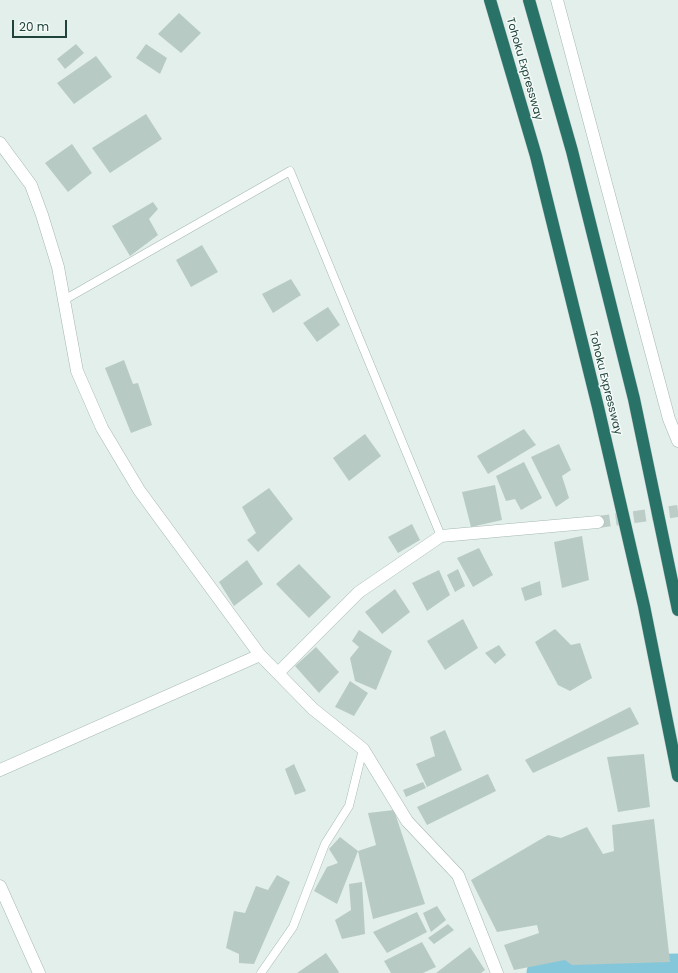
<!DOCTYPE html>
<html>
<head>
<meta charset="utf-8">
<style>
	body { margin:0 }
	#map { position:relative; width:678px; height:973px; overflow:hidden; background:#e3efea; font-family:Poppins,sans-serif }
	canvas { display:block }
	.scale { position:absolute; left:12px; top:20px; width:55px; height:18px; box-sizing:border-box; border:2px solid #20433c; border-top:0; padding-left:5px; font-size:12px; line-height:14px; white-space:nowrap; color:#20433c; -webkit-text-stroke:3px #f4faf8; paint-order:stroke }
</style>
</head>
<body>
<div id="map">
<canvas width="678" height="973"></canvas>
<div class="scale">20 m</div>
</div>
<script>
const ctx = document.querySelector('canvas').getContext('2d');
ctx.lineJoin = 'round';
function stroke(path, color, width, dash) { ctx.strokeStyle = color; ctx.lineWidth = width; ctx.lineCap = dash ? 'butt' : 'round'; ctx.setLineDash(dash || []); ctx.stroke(path); }
function fillPath(path, color) { ctx.fillStyle = color; ctx.fill(path, 'evenodd'); }
function label(font, color, halo, rows, align = 'center') {
  ctx.font = font + ' Poppins,sans-serif'; ctx.lineWidth = 3; ctx.setLineDash([]); ctx.textBaseline = 'middle'; ctx.strokeStyle = halo; ctx.fillStyle = color; for (const [text, x, y, turn = 0] of rows) {
    ctx.save(); ctx.translate(x, y); ctx.rotate((+turn || 0) * Math.PI / 180); ctx.textAlign = isNaN(turn) ? turn : align; if (halo) ctx.strokeText(text, 0, 0); ctx.fillText(text, 0, 0); ctx.restore();
  }
}
const river = new Path2D(`
	M543 973 678 970`);
const building = new Path2D(`
	M179 13 201 33 181 53 158 34Z
	M76 44 84 53 65 69 57 59Z
	M146 44 167 58 160 74 136 58Z
	M96 56 112 77 74 104 57 83Z
	M146 114 162 139 110 173 92 148Z
	M72 144 92 173 68 192 45 163Z
	M153 202 158 209 149 219 158 235 130 256 112 226Z
	M202 245 218 272 191 287 176 260Z
	M291 279 301 295 273 313 262 294Z
	M328 307 340 325 317 342 303 323Z
	M124 360 133 384 138 383 152 425 131 433 105 368Z
	M524 429 536 445 488 474 477 456Z
	M365 434 381 456 349 481 333 458Z
	M559 444 571 470 562 476 569 498 556 507 531 457Z
	M524 462 542 498 521 510 515 499 506 501 496 476Z
	M495 485 502 520 471 527 462 492Z
	M269 488 293 519 258 552 247 540 256 533 242 507Z
	M412 524 420 540 398 553 388 537Z
	M582 536 589 580 562 588 554 542Z
	M479 548 493 575 473 587 457 558Z
	M247 560 263 584 234 606 219 582Z
	M299 564 331 597 309 618 276 584Z
	M458 569 465 586 455 592 447 575Z
	M439 570 450 595 427 611 412 583Z
	M540 581 542 595 525 601 521 588Z
	M395 589 410 612 382 634 365 612Z
	M463 619 478 648 445 670 427 641Z
	M555 629 571 645 580 643 592 678 570 691 558 685 535 642Z
	M359 630 392 651 376 690 355 681 350 658 359 647 352 641Z
	M499 645 506 655 495 664 485 653Z
	M316 647 339 672 319 693 295 666Z
	M350 681 368 693 354 716 335 707Z
	M630 707 639 724 533 773 525 760Z
	M445 730 462 770 427 787 416 764 435 756 430 737Z
	M644 754 650 807 618 812 607 757Z
	M294 764 306 791 295 795 285 769Z
	M488 774 496 791 427 825 417 807Z
	M423 782 426 788 406 797 403 790Z
	M394 810 425 904 373 919 358 851 337 904 314 891 327 867 338 863 329 849 340 837 358 851 376 845 368 813Z
	M654 819 670 962 572 965 565 960 514 970 504 945 539 933 537 925 497 932 471 880 548 835 561 838 587 827 603 854 614 851 612 825Z
	M277 875 290 882 254 964 239 963V954L226 948 234 911 245 913 256 886 268 890Z
	M362 882 365 934 342 939 335 920 351 910 349 884Z
	M437 906 446 920 431 932 423 913Z
	M417 912 427 932 387 953 373 932Z
	M448 924 454 930 434 944 428 938Z
	M422 942 436 967 423 973H391L384 961Z
	M470 947 485 970 481 973H436Z
	M326 953 339 972 338 973H297Z`);
const minorTunnel = new Path2D(`
	M598 522 678 511`);
const service = new Path2D(`
	M64 300 290 171 441 536
	M261 973 293 927 325 844 349 806 363 749`);
const minor = new Path2D(`
	M557 0 669 419 678 441
	M0 143 31 185 42 215 58 267 77 371 102 428 139 490 260 655 313 709 363 749 407 821 458 875 497 973
	M278 673 359 592 441 536 598 522
	M0 770 260 655`);
const tertiary = new Path2D(`
	M0 886 39 973`);
const motorway = new Path2D(`
	M490 0 536 156 598 407 644 606 678 776
	M529 0 572 151 634 399 678 610`);
const streetNames = [
	["Tohoku Expressway",524,69,74],
	["Tohoku Expressway",605,383,76]
];
stroke(river, '#85c7da', 33);
fillPath(building, '#b8cac4');
stroke(minorTunnel, '#bccdc7', 12, [12, 6]);
stroke(service, '#a5b8b2', 9);
stroke(minor, '#a5b8b2', 13);
stroke(tertiary, '#a5b8b2', 13);
stroke(motorway, '#c1cac8', 13);
stroke(service, '#fff', 8);
stroke(minor, '#fff', 12);
stroke(tertiary, '#fff', 12);
stroke(motorway, '#287268', 12);
label('11px', '#20433c', '#f4faf8', streetNames);
</script>
</body>
</html>
